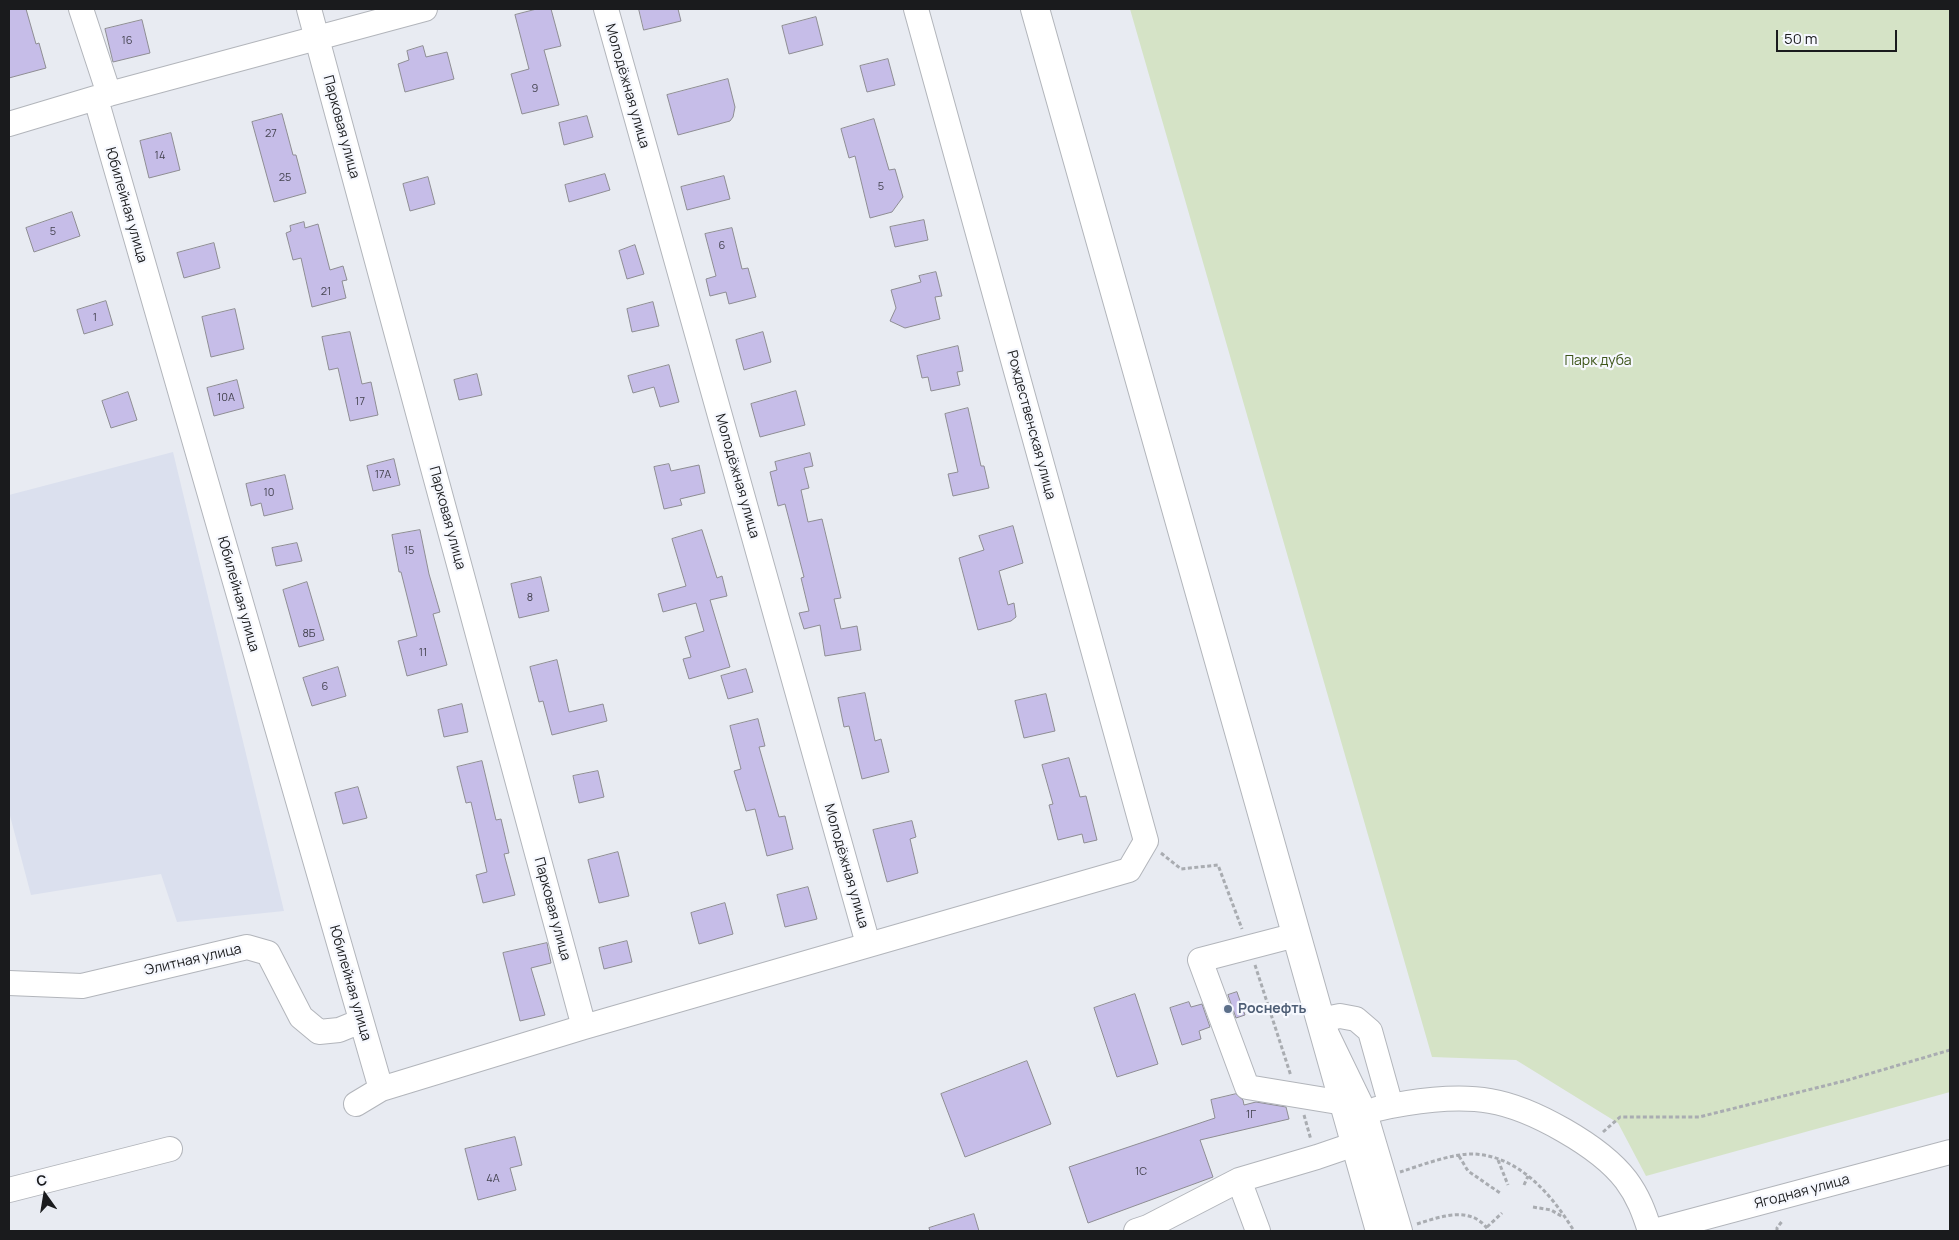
<!DOCTYPE html>
<html>
<head>
<meta charset="utf-8">
<style>
	body { margin:0 }
	#map { position:relative; width:1959px; height:1240px; overflow:hidden; background:#e8ebf2; font-family:Manrope,sans-serif }
	canvas { display:block }
	.frame { position:absolute; inset:0; border:10px solid #1a1b1d; pointer-events:none }
	.north { position:absolute; left:20px; top:1170px; width:50px; height:50px; -webkit-text-stroke:4px #f6f8fe; paint-order:stroke; rotate:347deg; font-size:14px; font-weight:700; line-height:20px; text-align:center; color:#1a1b1d }
	.north::after { content:''; display:block; margin:auto; width:18px; height:22px; background:#1a1b1d; clip-path:polygon(50% 0,100% 100%,50% 72%,0 100%) }
	.scale { position:absolute; left:1776px; top:30px; width:121px; height:22px; box-sizing:border-box; border:2px solid #1a1b1d; border-top:0; padding-left:6px; font-size:15px; line-height:18px; white-space:nowrap; color:#1a1b1d; -webkit-text-stroke:4px #f6f8fe; paint-order:stroke }
</style>
</head>
<body>
<div id="map">
<canvas width="1959" height="1240"></canvas>
<div class="frame"></div>
<div class="north">С</div>
<div class="scale">50 m</div>
</div>
<script>
const ctx = document.querySelector('canvas').getContext('2d');
ctx.lineJoin = 'round';
function fillPath(path, color) { ctx.fillStyle = color; ctx.fill(path, 'evenodd'); }
function stroke(path, color, width, dash) { ctx.strokeStyle = color; ctx.lineWidth = width; ctx.lineCap = dash ? 'butt' : 'round'; ctx.setLineDash(dash || []); ctx.stroke(path); }
function label(font, color, halo, rows, align = 'center') {
  ctx.font = font + ' Manrope,sans-serif'; ctx.lineWidth = 4.5; ctx.setLineDash([]); ctx.textBaseline = 'middle'; ctx.strokeStyle = halo; ctx.fillStyle = color; for (const [text, x, y, turn = 0] of rows) {
    ctx.save(); ctx.translate(x, y); ctx.rotate((+turn || 0) * Math.PI / 180); ctx.textAlign = isNaN(turn) ? turn : align; if (halo) ctx.strokeText(text, 0, 0); ctx.fillText(text, 0, 0); ctx.restore();
  }
}
const built = new Path2D(`
	M173 452 284 911 177 922 161 874 31 895 9 812V495Z`);
const green = new Path2D(`
	M1130 9H1950V1092L1646 1176 1618 1123 1516 1060 1432 1057Z`);
const building = new Path2D(`
	M9 9H26L36 44 39 43 46 68 9 78Z
	M537 9H551L561 46 544 50 559 105 522 114 511 74 529 69 515 15Z
	M639 9H678L681 21 644 30Z
	M816 17 823 45 789 54 782 26Z
	M142 20 150 53 113 62 105 29Z
	M423 46 426 57 447 52 454 79 405 92 398 64 409 60 407 51Z
	M888 59 895 85 867 92 860 66Z
	M728 79 735 107 733 117 730 121 678 135 667 95Z
	M282 114 293 155H296L306 193 274 202 252 122Z
	M587 116 593 137 564 145 559 123Z
	M874 119 889 170 895 169 903 197 892 212 870 218 855 156 849 158 841 129Z
	M171 133 180 170 149 178 140 141Z
	M605 174 610 190 569 202 565 185Z
	M724 176 730 199 687 210 681 187Z
	M428 177 435 204 410 211 403 184Z
	M72 212 80 236 34 252 26 228Z
	M924 220 928 240 895 247 890 227Z
	M304 222 305 228 318 224 330 270 343 266 347 280 342 281 346 298 312 307 301 258 293 260 286 233 291 231 290 226Z
	M732 228 742 269 748 268 756 297 729 304 726 292 710 296 706 279 716 276 705 234Z
	M214 243 220 268 184 278 177 253Z
	M635 245 644 274 627 279 619 251Z
	M936 272 942 296 935 297 940 319 905 328 890 321 896 308 891 290 921 282 919 276Z
	M106 301 113 325 84 334 77 310Z
	M653 302 659 326 632 332 627 309Z
	M235 309 244 349 211 357 202 317Z
	M350 332 362 384 371 382 378 415 350 421 338 368 329 370 322 337Z
	M763 332 771 362 744 370 736 340Z
	M958 346 963 371 957 372 960 385 931 391 928 377 922 378 917 356Z
	M669 365 679 402 660 407 654 387 633 393 628 376Z
	M477 374 482 395 459 400 454 380Z
	M237 380 244 408 214 416 207 388Z
	M796 391 805 425 760 437 751 404Z
	M128 392 137 420 111 428 102 401Z
	M968 408 981 466H984L989 488 953 496 948 474 958 472 945 414Z
	M810 453 813 466 804 468 809 488 801 490 808 522 822 519 841 598 834 599 841 629 857 626 861 650 825 656 820 625 804 629 799 613 809 611 801 578 804 577 785 504 778 506 770 472 777 470 775 462Z
	M394 459 400 485 373 491 367 466Z
	M669 464 671 471 699 465 705 493 680 499 682 505 664 509 654 467Z
	M285 475 293 509 264 516 261 503 251 506 246 484Z
	M1013 526 1023 563 999 571 1008 605 1014 603 1016 617 1011 621 978 630 959 558 984 550 979 536Z
	M420 530 429 574 440 612 433 614 447 665 407 676 398 641 417 636 401 572H399L392 535Z
	M702 530 717 578 722 576 727 596 710 600 730 667 689 679 683 659 691 657 685 637 704 631 696 603 663 612 658 594 686 586 672 539Z
	M297 543 302 561 276 566 272 548Z
	M541 577 549 611 519 618 511 584Z
	M307 582 324 640 299 647 283 590Z
	M557 660 569 712 603 704 607 721 552 735 543 701 539 702 530 667Z
	M338 667 346 696 312 706 303 678Z
	M746 669 753 692 728 699 721 676Z
	M865 693 875 741 881 739 889 772 862 779 849 726 844 727 838 698Z
	M1046 694 1055 731 1024 738 1015 701Z
	M462 704 468 732 444 737 438 710Z
	M758 719 765 746 759 747 779 817 785 816 793 849 767 856 755 809 746 811 734 771 741 769 730 726Z
	M1069 758 1080 797 1086 796 1097 840 1084 843 1082 834 1058 840 1049 805 1053 804 1042 765Z
	M482 761 496 820 501 819 509 853 504 854 515 895 483 903 476 875 487 872 471 802 466 803 457 767Z
	M598 771 604 797 579 803 573 776Z
	M358 787 367 818 343 824 335 793Z
	M912 821 916 837 910 839 918 873 887 882 873 830Z
	M618 852 629 896 599 903 588 860Z
	M808 887 817 919 785 927 777 895Z
	M725 903 733 934 699 944 691 913Z
	M627 941 632 962 604 969 599 948Z
	M547 943 551 963 531 968 545 1015 520 1021 503 953Z
	M1237 992 1245 1015 1236 1018 1228 995Z
	M1135 994 1158 1064 1117 1077 1094 1008Z
	M1189 1002 1191 1007 1202 1004 1210 1027 1199 1031 1201 1039 1182 1045 1170 1008Z
	M1027 1061 1051 1124 965 1157 941 1094Z
	M1236 1094 1243 1100 1244 1105 1256 1102 1286 1107 1289 1119 1200 1140 1213 1177 1088 1223 1069 1167 1215 1118 1211 1100Z
	M515 1137 522 1165 510 1168 516 1190 478 1200 465 1149Z
	M974 1214 979 1231H930L929 1228Z`);
const path = new Path2D(`
	M1161 853 1181 869 1218 865 1242 929
	M1255 965 1291 1076
	M1304 1115 1311 1140
	M1603 1132 1620 1117H1699L1848 1080 1950 1050
	M1459 1156 1468 1171 1500 1193
	M1498 1160 1508 1185
	M1400 1172C1422 1165 1453 1153 1475 1154 1520 1157 1552 1195 1574 1231
	M1524 1185 1528 1176
	M1533 1207 1551 1210 1563 1217
	M1417 1224C1442 1216 1472 1205 1489 1231
	M1487 1227 1502 1213
	M1777 1231V1228L1783 1220`);
const minor = new Path2D(`
	M81 9 109 94
	M309 9 584 1027
	M606 9 868 944
	M96 99 381 1089
	M9 124 109 94 425 9
	M1296 935 1200 960 1247 1087 1344 1103
	M9 983 82 986 247 947 268 953 301 1017 319 1032 339 1030 361 1021
	M356 1104 381 1089 584 1027 1129 870 1146 841 916 9
	M1391 1106 1370 1031 1356 1019 1340 1016 1320 1020 1365 1113 1400 1231
	M1377 1109C1411 1101 1456 1095 1490 1101 1532 1108 1600 1146 1626 1180 1638 1196 1644 1212 1650 1231
	M1239 1180 1258 1231
	M9 1190 170 1149
	M1136 1231 1148 1227 1239 1180 1317 1157 1355 1144
	M1654 1231 1950 1152`);
const major = new Path2D(`
	M1035 9 1380 1231`);
const markers = [
	[1228,1009,5,"#5c6f8a"]
];
const numberNames = [
	["16",127,41],
	["9",535,89],
	["27",271,134],
	["14",160,156],
	["25",285,178],
	["5",881,187],
	["5",53,232],
	["6",722,246],
	["21",326,292],
	["1",95,318],
	["10А",226,398],
	["17",360,402],
	["17А",383,475],
	["10",269,493],
	["15",409,551],
	["8",530,598],
	["8Б",309,634],
	["11",423,653],
	["6",325,687],
	["1Г",1251,1115],
	["1С",1141,1172],
	["4А",493,1179]
];
const streetNames = [
	["Молодёжная улица",627,86,74],
	["Парковая улица",341,127,75],
	["Юбилейная улица",126,205,74],
	["Рождественская улица",1031,425,75],
	["Молодёжная улица",737,476,74],
	["Парковая улица",447,518,75],
	["Юбилейная улица",238,594,74],
	["Молодёжная улица",846,866,74],
	["Парковая улица",552,909,75],
	["Элитная улица",193,960,-13],
	["Юбилейная улица",350,983,74],
	["Ягодная улица",1802,1192,-15]
];
const parkNames = [
	["Парк дуба",1598,361]
];
const serviceNames = [
	["Роснефть",1238,1009]
];
fillPath(built, '#dbe0ee');
fillPath(green, '#d5e3c6');
fillPath(building, '#c6bde8');
stroke(building, '#8e8d93', 1);
stroke(minor, '#b2b5bb', 26);
stroke(major, '#b2b5bb', 30);
stroke(path, '#a9acb1', 3, [4, 2.5]);
stroke(minor, '#fff', 24);
stroke(major, '#fff', 28);
for (const [x, y, r, color] of markers) { const dot = new Path2D(); dot.arc(x, y, r, 0, 2 * Math.PI); ctx.fillStyle = color; ctx.fill(dot); stroke(dot, '#f6f8fe', 2); }
label('11px', '#454450', null, numberNames);
label('14px', '#1a1b1d', '#f6f8fe', streetNames);
label('14px', '#3d5519', '#f6f8fe', parkNames);
label('bold 14px', '#4e5e75', '#f6f8fe', serviceNames, 'left');
</script>
</body>
</html>
